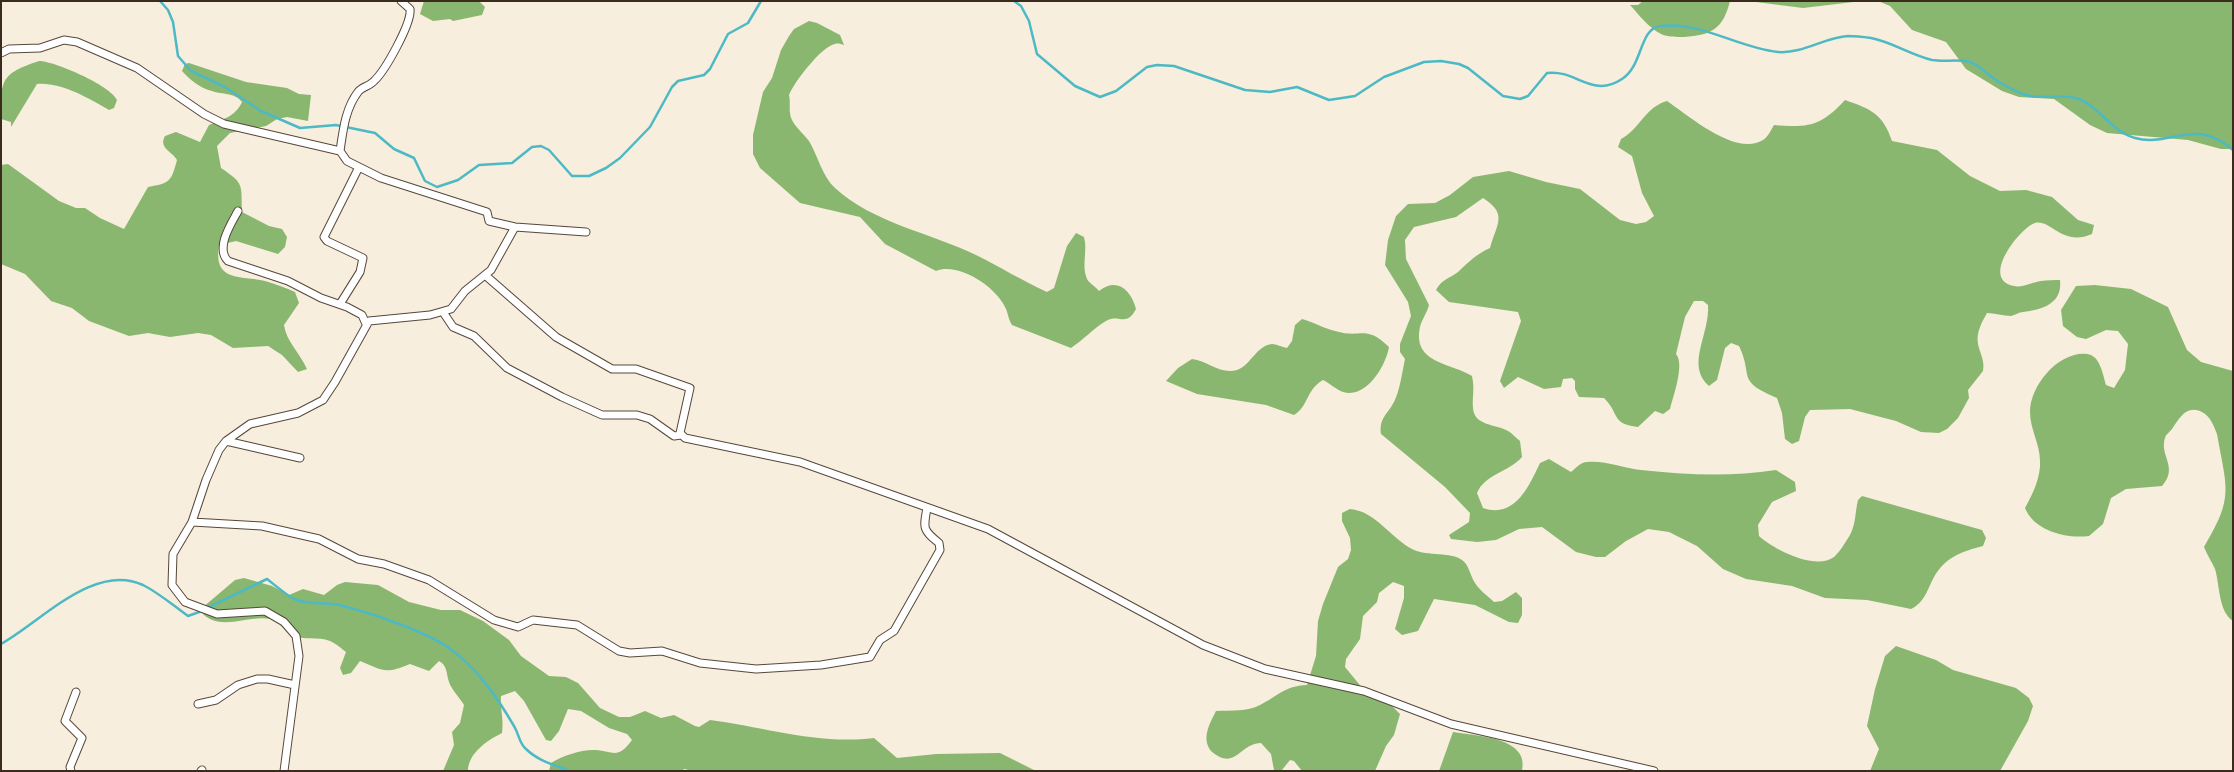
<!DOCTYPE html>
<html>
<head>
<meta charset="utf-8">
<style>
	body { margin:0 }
	#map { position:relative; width:2234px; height:772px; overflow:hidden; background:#f7eedd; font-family:"Balsamiq Sans",sans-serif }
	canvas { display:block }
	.frame { position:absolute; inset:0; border:2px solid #3b2a1e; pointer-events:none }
</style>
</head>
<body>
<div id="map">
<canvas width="2234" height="772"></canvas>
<div class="frame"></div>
</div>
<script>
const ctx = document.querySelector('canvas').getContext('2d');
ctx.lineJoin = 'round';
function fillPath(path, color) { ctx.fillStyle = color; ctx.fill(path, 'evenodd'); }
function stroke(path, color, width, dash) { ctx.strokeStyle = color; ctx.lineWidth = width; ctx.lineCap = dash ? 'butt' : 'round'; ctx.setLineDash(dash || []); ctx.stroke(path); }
const forest = new Path2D(`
	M424 1H479L485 7 482 15 453 21 450 19 433 21 420 14Z
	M1643 1H1730C1723 29 1712 35 1684 37 1677 37 1667 37 1661 34 1648 27 1640 16 1630 5H1638Z
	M1748 1H1862L1803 8Z
	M1878 1H2233V149H2221L2188 140 2107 133 2090 125 2054 99 2019 97 2002 91 1966 69 1946 42 1912 30 1890 6Z
	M809 21 817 23 840 35 844 45C841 44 838 43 835 44 822 46 794 82 789 95 791 103 788 112 792 120 796 128 804 134 809 141 818 156 822 176 835 188 873 223 931 233 976 255 1000 267 1023 281 1047 292L1054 288 1067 246 1076 233 1084 237C1088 250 1081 266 1087 279 1089 283 1096 287 1099 291 1117 277 1131 290 1136 309 1126 328 1119 313 1106 321 1094 328 1083 340 1071 348L1012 325C1008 319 1008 312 1005 307 995 286 958 262 936 271L885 244 860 217 800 203 760 168 753 154V135L763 92 772 78 781 50 789 36 794 29Z
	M39 61C54 61 110 85 117 100L114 108 109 110C88 98 61 82 37 84L11 127V122L1 119C1 80 0 74 39 61Z
	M189 63 246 82 287 88 299 94 311 95 308 121 287 117 277 119 266 126 230 133 217 146 221 168C245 184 241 185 242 212L269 226 282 229 287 237 285 247 278 254 236 241 219 245C213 283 241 275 265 281 276 284 286 288 295 292L299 303 284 325C286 341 300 353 307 369L298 372 282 355 268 346 233 348 211 335 198 333 170 337 148 333 129 336 89 321 72 308 51 301 25 274 1 264V165L8 164 59 201 76 208H85L100 218 124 229 148 187C170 183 171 182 177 160 173 152 158 148 165 136L176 132 200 142 209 125C223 119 235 117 242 102 234 92 223 95 212 91 200 88 190 80 182 71L185 64Z
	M1845 100C1871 109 1883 114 1892 141L1937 150 1970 176 2000 191 2026 190 2052 197 2078 220 2094 225 2092 234C2062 247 2051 219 2035 223 2021 227 1979 279 2014 286 2022 288 2033 282 2041 281 2047 280 2054 280 2060 280 2063 304 2041 310 2023 312 2019 312 2015 315 2011 316 2004 316 1994 313 1987 313 1982 322 1976 332 1978 344 1980 354 1985 360 1983 371L1968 390 1969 398 1958 418 1947 429 1939 433 1921 432 1896 421 1850 409 1810 410 1805 417 1799 441 1792 444 1785 439 1782 413 1777 398C1735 380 1754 377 1739 346L1731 343 1725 348 1717 380 1709 386C1685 365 1710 335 1708 305L1703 301H1694L1685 317 1676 354C1685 364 1673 397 1670 409L1663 414 1655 411 1638 427C1611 424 1620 414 1604 398L1579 397 1575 389V381L1572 378 1563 379 1561 387 1544 389 1518 377 1504 388 1500 381 1521 321 1518 312 1449 302 1436 290C1442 279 1449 279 1458 272 1470 261 1475 255 1490 248 1497 223 1508 214 1483 198L1456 217 1414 227 1405 240 1406 259 1429 305C1427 313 1422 319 1420 327 1412 364 1452 363 1472 376 1475 390 1472 396 1473 408 1474 426 1496 424 1508 431 1512 433 1516 438 1520 441L1522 457C1509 472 1485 474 1477 493L1483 508C1515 519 1529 486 1540 463L1549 459 1571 472C1576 468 1581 462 1587 462 1604 460 1624 468 1641 470 1686 475 1731 477 1776 470L1795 482 1796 491 1772 502 1758 525 1759 536C1773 549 1815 571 1834 557 1840 552 1846 541 1850 535 1856 524 1855 512 1858 500L1862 496 1982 530 1986 538 1983 546C1963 551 1945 557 1934 577 1927 590 1925 602 1911 609L1867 600 1825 598 1792 586 1746 579 1723 569 1697 546 1669 532 1648 529 1626 541 1605 557H1596L1576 552 1542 527 1519 529 1496 540 1477 542 1451 539 1449 535 1469 522 1470 513 1445 487 1381 434C1379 418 1387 415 1394 402 1400 390 1402 373 1405 359L1400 352V344L1411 316 1408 302 1385 265 1388 240 1396 216 1408 204 1435 203 1450 195 1473 177 1509 171 1546 182 1580 189 1620 220 1636 224 1646 222 1654 216 1642 193 1632 156 1618 147 1621 139C1640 129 1645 107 1667 101 1689 116 1736 157 1763 140 1768 137 1771 130 1774 125 1809 128 1821 126 1845 100Z
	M2095 285 2131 289 2168 307 2187 350 2201 362 2233 371V621C2218 611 2220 585 2215 569 2212 562 2207 555 2204 547 2234 497 2227 490 2217 434 2214 426 2210 416 2202 412 2187 404 2179 418 2172 429 2170 432 2166 434 2165 438 2159 456 2179 467 2162 486L2126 489 2111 498 2103 524 2089 536C2067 539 2034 531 2025 508 2033 494 2041 476 2040 461 2040 444 2030 429 2030 412 2030 385 2059 351 2087 354 2100 355 2103 375 2106 385L2114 388 2125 370 2128 344 2118 331 2106 330 2086 339 2077 337 2063 326 2061 310 2076 286Z
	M1302 319C1313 322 1323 328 1335 331 1362 339 1365 324 1389 347 1386 365 1367 399 1343 392 1337 390 1329 383 1323 380 1305 391 1309 406 1294 415L1266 405 1197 394 1166 381 1178 368 1192 359C1208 361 1221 375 1237 370 1250 366 1257 345 1272 344 1276 344 1282 347 1287 348L1292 341 1295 325Z
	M1350 509C1376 511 1391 539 1414 550 1427 556 1452 552 1462 560 1469 565 1470 575 1475 583 1479 590 1488 596 1494 602L1502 601 1516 592 1522 598V615L1518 623 1509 622 1475 605 1434 599 1418 631 1402 635 1395 629 1404 598V586L1393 582 1379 593 1377 602 1363 616 1360 639 1346 659 1345 667 1368 695 1391 705 1400 714 1394 735 1386 746 1375 771H1302L1294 761 1290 760 1282 770H1274L1271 754 1261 743C1240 743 1235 772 1211 751 1201 738 1210 723 1216 711 1231 710 1247 712 1260 705 1278 696 1284 686 1307 685L1316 656 1318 621 1323 604 1338 567 1348 559 1351 550 1350 538 1342 521V513Z
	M244 578 272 586 289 595 303 589 324 595 337 585 345 582 378 585 409 602 441 610H460L483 621 509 640 521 656 549 676 566 677 578 683 600 708 619 717H630L645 711 661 718 674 715 695 726 699 727 710 720C765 727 817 745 874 738L897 758 936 754 1000 753 1036 771H693L684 769 682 771H549L551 763C562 756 580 750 593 750 613 750 617 761 632 740L627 734 609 728 581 711 568 709 559 731 551 741 546 740 524 701 515 691 501 696C500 709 504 719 502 733 488 740 468 753 468 771H443L454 745 452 732 460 723 464 705C460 698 451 689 449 682 446 674 448 666 439 661L429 671 410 664C384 675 383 670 360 661L351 673 343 675 340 668 346 652C341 648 335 643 330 641 318 636 304 641 292 635 284 632 280 621 271 619 247 614 220 633 201 612L202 608 235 580Z
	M1896 646 1936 660 1953 670 2016 688 2029 698 2033 706 2028 721 2000 771H1870L1879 749 1867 726 1875 689 1885 656Z
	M1453 732C1476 736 1530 737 1522 771H1439Z`);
const stream = new Path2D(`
	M160 1 168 10 173 22 178 56 191 71 225 87 261 111 300 128 336 125 375 133 394 149 414 158 425 181 437 187 458 180 479 165 512 163 532 147 541 146 549 150 572 176H589L606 168 620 158 650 127 672 87 678 81 704 75 710 69 728 34 748 23 761 1
	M1014 1 1021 6 1029 21 1037 54 1075 86 1100 97 1116 91 1147 67 1157 65 1174 66 1245 90 1270 92 1297 87 1329 100 1355 96 1384 77 1424 62 1441 61 1459 64 1468 68 1503 96 1520 99 1528 96 1547 73C1576 69 1592 99 1622 79 1643 66 1639 29 1660 26 1701 21 1738 48 1778 52 1803 54 1825 37 1848 36 1856 36 1864 37 1871 38 1892 42 1911 55 1932 60 1945 62 1958 59 1970 62 1980 65 1990 77 1999 82 2007 87 2017 92 2026 95 2044 100 2062 93 2079 99 2100 107 2112 132 2135 138 2169 148 2195 116 2233 150
	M207 608 267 579C275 585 285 594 294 599 307 605 326 602 339 605 368 612 425 631 449 648 477 668 497 697 514 726 519 734 519 743 526 749 538 761 555 765 570 771
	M1 644C41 622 94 562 143 585 159 593 174 606 188 616L202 611`);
const minor = new Path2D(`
	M1 53 9 49 40 48 64 40 77 42 137 68 204 114 224 124 340 151 347 161 381 178 487 212 489 221 515 227 586 232
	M340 151C343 131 345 109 358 92 361 87 370 86 374 81 385 71 412 23 410 9L401 1
	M238 211C231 224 215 248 228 261L288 281 321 298 347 307 362 315 366 324
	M485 275 556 337 612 369H636L690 388 680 433 685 438 800 462 988 529 1203 645 1265 669 1364 691 1451 724 1654 771
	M340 304 360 272 363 258 327 241 324 237 359 167
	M443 312 453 327 474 336 507 368 562 397 602 415H637L650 419 674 436 681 435
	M226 441 300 458
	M192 522 262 526 319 539 358 559 384 564 429 580 494 620 518 627 533 620 577 625 619 651 630 653 662 651 700 663 756 669 821 665 870 657 880 640 894 631 940 550 939 543C923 530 923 529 927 508
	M198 704 216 700 238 685 257 679H268L295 685
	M71 771 70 767 82 738 65 721 76 692
	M201 771 202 770
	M284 771 299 656 296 636 284 622 265 611 217 614 185 602 172 585 173 554 192 522 206 480 219 450 226 441 250 424 298 413 323 400 335 382 369 321 430 315 451 309 465 291 491 270 515 227`);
fillPath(forest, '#8ab76f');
stroke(stream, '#4cb9c5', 2.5);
stroke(minor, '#57473b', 9);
stroke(minor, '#fff', 7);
</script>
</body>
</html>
